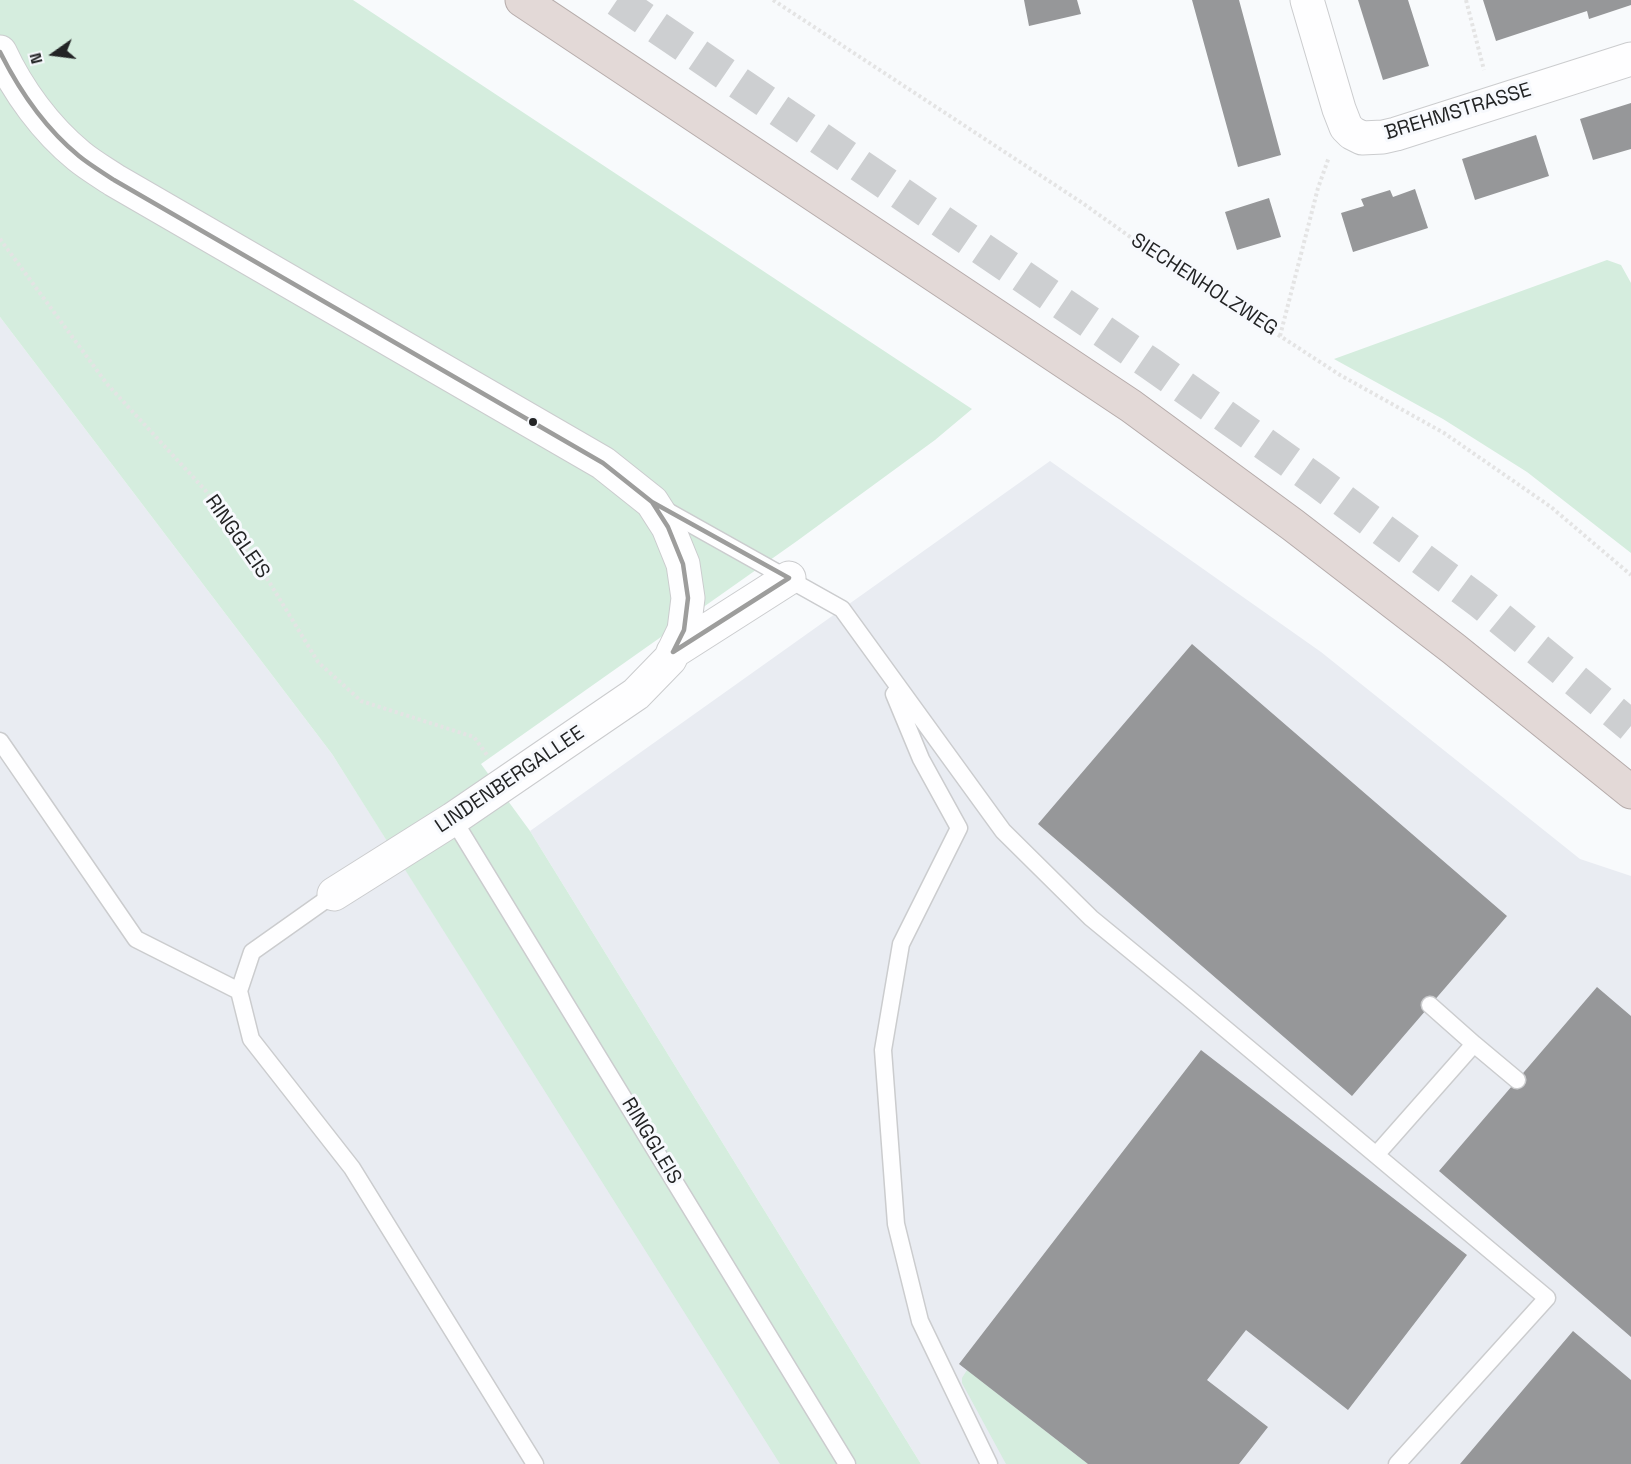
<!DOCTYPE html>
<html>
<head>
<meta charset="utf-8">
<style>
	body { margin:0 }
	#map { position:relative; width:1631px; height:1464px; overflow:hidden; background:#f8fafc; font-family:"Space Grotesk",sans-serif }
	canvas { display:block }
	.north { position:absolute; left:24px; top:24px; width:60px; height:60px; -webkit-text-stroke:4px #f7f9fd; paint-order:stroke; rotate:256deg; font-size:16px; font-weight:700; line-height:24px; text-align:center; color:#232425 }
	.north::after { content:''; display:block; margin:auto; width:21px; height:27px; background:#232425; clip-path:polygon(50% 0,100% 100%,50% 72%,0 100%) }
</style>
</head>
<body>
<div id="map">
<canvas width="1631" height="1464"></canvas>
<div class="north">N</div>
</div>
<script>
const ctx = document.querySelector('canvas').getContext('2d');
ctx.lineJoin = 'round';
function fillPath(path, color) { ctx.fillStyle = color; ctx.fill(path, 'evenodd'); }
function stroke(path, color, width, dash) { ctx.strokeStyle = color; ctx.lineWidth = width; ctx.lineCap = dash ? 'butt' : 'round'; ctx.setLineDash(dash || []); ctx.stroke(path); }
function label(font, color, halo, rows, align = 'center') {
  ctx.font = font + ' "Space Grotesk",sans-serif'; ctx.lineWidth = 6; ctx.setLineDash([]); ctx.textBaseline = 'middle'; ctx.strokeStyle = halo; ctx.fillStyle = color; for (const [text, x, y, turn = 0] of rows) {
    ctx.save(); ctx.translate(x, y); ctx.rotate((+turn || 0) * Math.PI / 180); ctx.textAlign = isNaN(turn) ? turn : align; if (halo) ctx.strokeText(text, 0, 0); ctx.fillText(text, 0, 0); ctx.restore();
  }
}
const built = new Path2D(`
	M0 317 332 754 783 1464H0Z
	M1050 461 1321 652 1580 859 1631 876V1464H921L530 831Z`);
const green = new Path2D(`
	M0 0H353L972 409 935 440 797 541 481 764 530 831 921 1464H780L332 754 0 317Z
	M1607 260 1621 265 1631 283V553L1527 472 1443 419 1334 359Z
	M967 1370 1088 1464H1006L962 1383V1378Z`);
const building = new Path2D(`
	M1024 0H1077L1081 14 1029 26Z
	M1192 0H1239L1281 155 1238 167Z
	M1358 0H1408L1429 66 1383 80Z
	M1483 0H1631V5L1589 19 1587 11 1496 41Z
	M1631 103V149L1593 160 1580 119Z
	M1536 135 1549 176 1475 200 1462 159Z
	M1415 189 1428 228 1353 252 1341 213 1364 206 1361 199 1390 190 1393 197Z
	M1269 198 1281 237 1237 250 1225 212Z
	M1192 644 1507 916 1352 1096 1038 824Z
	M1597 987 1631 1016V1337L1439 1171Z
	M1201 1050 1467 1255 1348 1410 1246 1330 1207 1380 1268 1427 1239 1464H1088L959 1364Z
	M1573 1331 1631 1380V1464H1460Z`);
const motorwayTunnel = new Path2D(`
	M617 0 1151 364 1317 481 1480 602 1631 726`);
const path = new Path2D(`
	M773 0 1084 204 1193 282 1280 336 1340 375 1444 433 1551 507 1631 575
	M1466 0 1484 70
	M0 239 107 384 205 490 268 580 318 662 361 701 474 737 487 755
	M1280 336 1318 188 1329 157`);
const service = new Path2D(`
	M662 508 842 609 1003 831 1091 918 1186 996 1547 1298 1397 1464
	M894 694 921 759 959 828 901 944 883 1050 896 1224 920 1321 989 1464
	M0 741 136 939 239 991
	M453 819 847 1464
	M334 894 252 952 239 991 251 1039 352 1168 535 1464
	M1474 1044 1517 1080
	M1376 1155 1474 1044 1430 1005`);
const minor = new Path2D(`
	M1307 0 1339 109 1346 127 1352 133 1362 138 1383 137 1396 134 1631 59
	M0 52C18 91 46 129 79 156 90 165 102 172 114 180L603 463 652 502 668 527 683 564 688 598 684 630 670 659 636 694 453 819 334 894
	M673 652 789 578`);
const motorway = new Path2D(`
	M522 0 1131 406 1293 525 1454 649 1631 792`);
const bus1 = new Path2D(`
	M0 52C20 92 45 128 79 156 90 165 102 172 114 180L603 463 652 502 668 527 683 564 688 598 684 630 673 652
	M652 502 789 578 673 652`);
const markers = [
	[533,422,5,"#232425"]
];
const streetNames = [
	["BREHMSTRASSE",1458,112,-17],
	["SIECHENHOLZWEG",1204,285,33],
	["RINGGLEIS",237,537,55],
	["LINDENBERGALLEE",510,780,-34],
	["RINGGLEIS",651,1141,59]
];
fillPath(built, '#e9ecf2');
fillPath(green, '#d5edde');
fillPath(building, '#969799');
stroke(motorwayTunnel, '#cdcfd1', 33, [33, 16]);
stroke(service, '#cbccce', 19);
stroke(minor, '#cbccce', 35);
stroke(motorway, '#b5abaa', 35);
stroke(path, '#e4e4e4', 4, [3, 3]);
stroke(service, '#fefeff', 16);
stroke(minor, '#fefeff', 33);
stroke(motorway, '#e3d9d7', 33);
stroke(bus1, '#9d9d9c', 4.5);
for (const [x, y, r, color] of markers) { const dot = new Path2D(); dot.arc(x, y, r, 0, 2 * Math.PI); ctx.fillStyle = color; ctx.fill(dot); stroke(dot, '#f7f9fd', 2); }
label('20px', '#232425', '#f7f9fd', streetNames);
</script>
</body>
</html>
